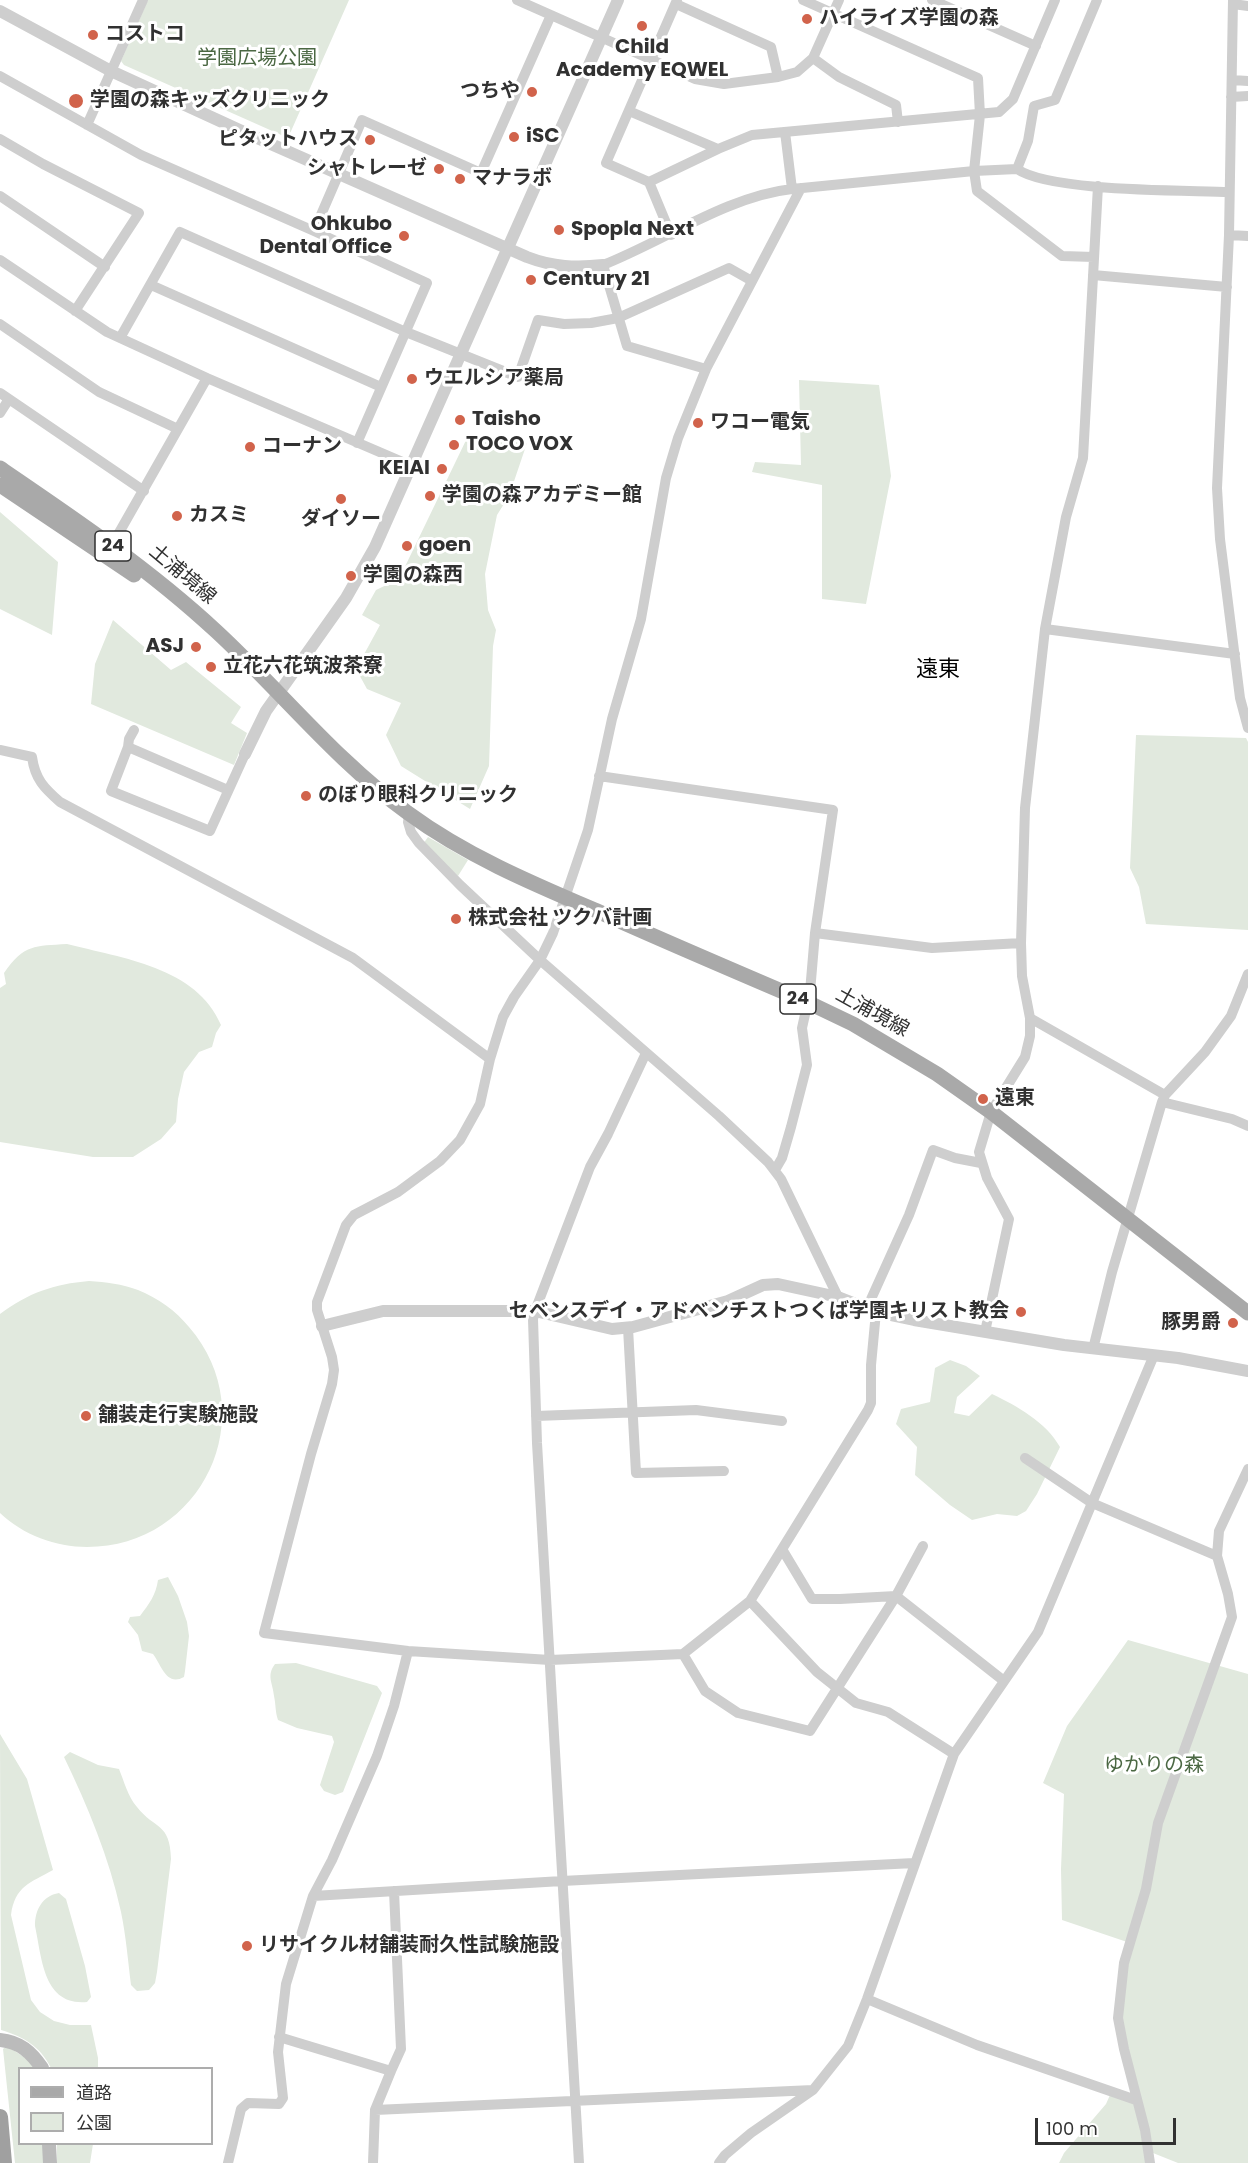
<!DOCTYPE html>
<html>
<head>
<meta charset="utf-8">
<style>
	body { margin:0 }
	#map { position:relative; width:1248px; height:2163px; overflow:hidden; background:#fff; font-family:Poppins,"Noto Sans JP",sans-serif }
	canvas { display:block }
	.legend { position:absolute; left:18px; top:2067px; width:195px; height:78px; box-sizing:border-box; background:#fff; border:2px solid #adadad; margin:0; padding:8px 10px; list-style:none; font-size:18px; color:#313131 }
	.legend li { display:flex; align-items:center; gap:12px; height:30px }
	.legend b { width:30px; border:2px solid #adadad }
	.scale { position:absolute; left:1035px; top:2118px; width:141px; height:27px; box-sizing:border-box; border:3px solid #313131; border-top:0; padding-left:8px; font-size:18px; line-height:21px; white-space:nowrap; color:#313131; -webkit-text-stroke:4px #fff; paint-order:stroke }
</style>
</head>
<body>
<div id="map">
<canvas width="1248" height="2163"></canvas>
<ul class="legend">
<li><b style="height:8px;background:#a9a9a9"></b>道路</li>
<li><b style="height:16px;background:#e1e9de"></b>公園</li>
</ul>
<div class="scale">100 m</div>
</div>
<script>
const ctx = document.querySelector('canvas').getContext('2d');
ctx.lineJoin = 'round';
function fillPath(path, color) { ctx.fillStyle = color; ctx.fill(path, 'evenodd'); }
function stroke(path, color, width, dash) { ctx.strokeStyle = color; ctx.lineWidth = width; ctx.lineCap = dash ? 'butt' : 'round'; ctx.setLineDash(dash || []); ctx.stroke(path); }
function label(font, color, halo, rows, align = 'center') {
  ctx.font = font + ' Poppins,"Noto Sans JP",sans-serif'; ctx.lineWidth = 6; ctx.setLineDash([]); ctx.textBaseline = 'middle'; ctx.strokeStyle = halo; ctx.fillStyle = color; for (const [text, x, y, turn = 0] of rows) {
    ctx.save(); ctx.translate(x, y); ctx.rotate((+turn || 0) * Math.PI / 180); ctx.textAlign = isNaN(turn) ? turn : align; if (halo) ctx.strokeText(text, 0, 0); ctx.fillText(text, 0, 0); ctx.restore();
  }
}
const green = new Path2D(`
	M148 0H349L288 138 124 65 121 61Z
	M799 380 879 385 891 476 866 604 822 599V485L752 472 755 462 801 465Z
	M469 434 527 443 509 496 497 515 485 574 488 610 496 630 493 646 489 766 470 809 401 766 386 735 401 703 367 689 356 669 380 625 362 615 376 590 399 579Z
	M0 512 58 562 52 635 0 609Z
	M113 620 171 670 186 662 241 707 231 723 247 733 234 765 91 704 95 664Z
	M1136 735 1246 738 1248 742V930L1146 924 1139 887 1130 868Z
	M428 837 468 860 458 876 423 844Z
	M67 944C121 958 197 967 221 1025L216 1033 212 1047 199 1052 184 1072 178 1099 176 1122 161 1139 133 1157H93L0 1142V988L6 984 4 973C24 944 35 946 67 944Z
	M89 1281C106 1282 122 1284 138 1290 158 1298 176 1311 189 1327 265 1415 202 1547 87 1547 56 1547 23 1535 0 1513V1314C28 1293 54 1284 89 1281Z
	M950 1360 966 1366 980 1376 957 1397 954 1413 969 1416 992 1394C1017 1406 1046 1422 1060 1447L1037 1494 1026 1511 1017 1516 997 1514 972 1520 950 1505 915 1475 917 1447 896 1424 901 1409 930 1402 935 1368Z
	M168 1577 178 1596 187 1622 189 1636 185 1671 184 1677C166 1687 161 1664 153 1654L142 1651 138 1635 128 1622 130 1617 140 1616C149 1604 156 1595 158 1580Z
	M1128 1640 1248 1674V2163H1178L1153 2153C1138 2094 1115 2033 1124 1971 1126 1962 1130 1953 1133 1944L1062 1920 1061 1869 1064 1794 1043 1783 1067 1726Z
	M296 1663 377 1686 382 1693 343 1792 335 1795 324 1791 320 1785 334 1742 332 1736 297 1728 278 1720C275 1711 276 1705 274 1696 273 1683 266 1676 275 1664Z
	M0 1734 27 1779 53 1870C30 1883 15 1886 11 1915L31 2000 40 2012 54 2021 70 2025H91L98 2058V2068H51C40 2046 24 2037 1 2030Z
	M70 1752 98 1765 119 1769C124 1781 128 1797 137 1807 155 1830 170 1822 171 1859L157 1972 155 1983 149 1990 137 1991 131 1985C128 1961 126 1936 121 1912 109 1857 88 1807 64 1757Z
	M59 1893 66 1899 85 1966 91 1997 87 2002C43 2006 42 1958 35 1926 35 1910 42 1896 59 1893Z
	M7 2046 27 2059 34 2068H20V2144H43V2163H15L3 2049Z
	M1110 2095 1136 2104 1146 2163H1059L1064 2153 1106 2104Z
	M57 2144H93L90 2163H57Z`);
const minor = new Path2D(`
	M517 0 695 79 724 84 778 77 797 72 813 58 839 0
	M803 0 978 78 980 115 974 171 977 191 1062 256 1094 257
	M932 0 1036 46
	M1233 0 1229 235 1217 488 1220 539 1240 698 1248 728
	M676 4 771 47 778 77
	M1233 4 1248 6
	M813 58 839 77 896 105 898 122
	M0 76 141 155 314 231 427 283 357 443
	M1232 80 1248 81
	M1231 97 1248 96
	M629 111 718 149 752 135 999 112 1013 99 1055 0
	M87 125 143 0
	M785 132 792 189
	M0 139 43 164 139 213 75 311
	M1017 169 1028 141 1034 106 1055 100 1097 0
	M649 182 718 149
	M801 188 706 369 678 438 666 478 641 619 612 719 588 830 553 933 540 960 514 997 503 1017 490 1059 480 1104 460 1140 440 1161 398 1192 354 1215 346 1225 317 1302V1310L332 1357 334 1370 332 1384 311 1454 264 1633 408 1651 550 1660 683 1654 750 1601 868 1410 871 1403V1365L876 1312
	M0 196 105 267
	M314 231 362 120 481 173 551 15
	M671 235 649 182 606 163 677 0
	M1229 235 1248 236
	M0 260 107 332 207 378 412 466
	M1093 275 1227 287
	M151 285 381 387
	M0 324 99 392 178 429
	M120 338 180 232 406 332 518 377 538 320 564 324 591 323 618 318 729 268 752 281
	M706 369 627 346 603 265C664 241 728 196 792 189L974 171 1017 169C1050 192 1184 190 1229 192
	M0 393 144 491
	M0 413 9 399
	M112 545 207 378
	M1045 629 1235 654
	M128 747 129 739 134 730
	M0 750 32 757C35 779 44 788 60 802L353 958 490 1059
	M599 776 833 810 815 933 810 992 802 1028 807 1065 791 1127 782 1158 775 1170
	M228 790 128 747 111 791 210 831 245 754
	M409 814 408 822 411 832 419 843 460 885 540 960 719 1116 768 1162 781 1179 838 1297
	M815 933 932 948 1021 943 1022 976 1030 1018V1036L1025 1057 991 1112 979 1152 987 1178 1009 1219 985 1332
	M1021 943 1025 808 1045 629 1066 517 1083 458 1098 186
	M1248 974 1231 1016 1205 1052 1165 1095 1162 1102 1232 1119 1248 1126
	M1030 1018 1165 1095
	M867 1308 909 1215 933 1150 955 1158 981 1163
	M628 1328 636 1473 724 1471
	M1093 1349 1112 1272 1162 1102
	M536 1416 696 1410 782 1421
	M1025 1458 1092 1503 1217 1556
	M782 1549 812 1599H840L896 1596 1004 1681
	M750 1601 817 1672 856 1703 888 1712 954 1754
	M683 1654 705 1691 738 1713 810 1731 896 1596 923 1546
	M313 1896 562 1881 914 1863
	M867 1999 977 2045 1136 2100
	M279 2037 391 2071 375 2110 373 2163
	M391 2071 401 2049 394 1891
	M375 2110 813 2090
	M228 2163 241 2109 248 2103 279 2104 283 2098 278 2052 286 1984 313 1896 332 1860 377 1756 394 1706 408 1651
	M579 2163 537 1443 533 1319 535 1311 590 1167 608 1134 646 1053
	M719 2163 725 2155 751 2133 813 2090 848 2046 867 1999 954 1754 1038 1632 1154 1355
	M1150 2163 1145 2130 1124 2049 1118 2018 1124 1963 1146 1889 1158 1823 1232 1617 1228 1594 1217 1556 1219 1531 1248 1469`);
const tertiary = new Path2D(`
	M0 11 111 71 246 133 527 257C553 267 576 268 603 265
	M245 754 266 711 346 598 375 547 618 0
	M322 1326 383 1311H535L612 1329 633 1327 728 1301 763 1285 778 1284 838 1297 876 1312 914 1320 1064 1345 1178 1358 1248 1371`);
const secondary = new Path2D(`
	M0 2040C20 2042 31 2052 42 2068
	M49 2144 50 2163`);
const primary = new Path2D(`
	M0 468C75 519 149 569 216 631 281 691 336 761 408 813 468 857 536 885 604 914 671 944 739 973 807 1002L853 1024 937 1074 991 1112 1248 1313
	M0 485 134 575`);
const trunk = new Path2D(`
	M0 2117 4 2163`);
const markers = [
	[807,19,6,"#d1634b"],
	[642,26,6,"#d1634b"],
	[93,35,6,"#d1634b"],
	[532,92,6,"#d1634b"],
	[76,101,8,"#d1634b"],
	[514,137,6,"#d1634b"],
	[370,140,6,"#d1634b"],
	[439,169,6,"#d1634b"],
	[460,179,6,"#d1634b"],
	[559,230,6,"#d1634b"],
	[404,236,6,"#d1634b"],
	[531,280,6,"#d1634b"],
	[412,379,6,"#d1634b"],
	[460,420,6,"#d1634b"],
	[698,423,6,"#d1634b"],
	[454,445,6,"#d1634b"],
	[250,447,6,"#d1634b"],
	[442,469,6,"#d1634b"],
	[430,496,6,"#d1634b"],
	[341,499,6,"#d1634b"],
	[177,516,6,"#d1634b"],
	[407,546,6,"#d1634b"],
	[351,576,6,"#d1634b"],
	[196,647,6,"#d1634b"],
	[211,667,6,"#d1634b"],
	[306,796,6,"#d1634b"],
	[456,919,6,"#d1634b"],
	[983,1099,6,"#d1634b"],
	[1021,1312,6,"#d1634b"],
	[1233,1323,6,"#d1634b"],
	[86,1416,6,"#d1634b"],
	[247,1946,6,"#d1634b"]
];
const shields = [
	[113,546,36],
	[798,999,36]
];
const shieldNames = [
	["24",113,546],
	["24",798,999]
];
const poiNames = [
	["ハイライズ学園の森",819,19],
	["コストコ",105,35],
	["Child",642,48,"center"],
	["Academy EQWEL",642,71,"center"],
	["つちや",520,92,"right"],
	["学園の森キッズクリニック",90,101],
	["iSC",526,137],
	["ピタットハウス",358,140,"right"],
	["シャトレーゼ",427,169,"right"],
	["マナラボ",472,179],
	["Ohkubo",392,225,"right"],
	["Dental Office",392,248,"right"],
	["Spopla Next",571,230],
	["Century 21",543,280],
	["ウエルシア薬局",424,379],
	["Taisho",472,420],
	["ワコー電気",710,423],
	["TOCO VOX",466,445],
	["コーナン",262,447],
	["KEIAI",430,469,"right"],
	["学園の森アカデミー館",442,496],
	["カスミ",189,516],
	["ダイソー",341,520,"center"],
	["goen",419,546],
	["学園の森西",363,576],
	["ASJ",184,647,"right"],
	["立花六花筑波茶寮",223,667],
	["のぼり眼科クリニック",318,796],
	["株式会社 ツクバ計画",468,919],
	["遠東",995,1099],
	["セベンスデイ・アドベンチストつくば学園キリスト教会",1009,1312,"right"],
	["豚男爵",1221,1323,"right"],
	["舗装走行実験施設",98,1416],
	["リサイクル材舗装耐久性試験施設",259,1946]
];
const parkNames = [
	["学園広場公園",257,59],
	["ゆかりの森",1154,1766]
];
const streetNames = [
	["土浦境線",182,575,40],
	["土浦境線",872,1013,29]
];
const quarterNames = [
	["遠東",938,670]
];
fillPath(green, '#e1e9de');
stroke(minor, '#cecece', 10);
stroke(tertiary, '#cecece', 12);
stroke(secondary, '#bbb', 14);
stroke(primary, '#a9a9a9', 15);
stroke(trunk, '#a0a0a0', 16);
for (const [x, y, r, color] of markers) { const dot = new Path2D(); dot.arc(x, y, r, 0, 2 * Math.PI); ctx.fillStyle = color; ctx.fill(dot); stroke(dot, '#fff', 2); }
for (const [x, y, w] of shields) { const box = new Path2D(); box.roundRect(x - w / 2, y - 15, w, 30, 4.5); ctx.fillStyle = '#fff'; ctx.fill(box); stroke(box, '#313131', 1.5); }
label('bold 18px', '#313131', null, shieldNames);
label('bold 20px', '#313131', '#fff', poiNames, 'left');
label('20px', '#4b6843', '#fff', parkNames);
label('20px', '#313131', '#fff', streetNames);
label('22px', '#000', '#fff', quarterNames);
</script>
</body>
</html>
